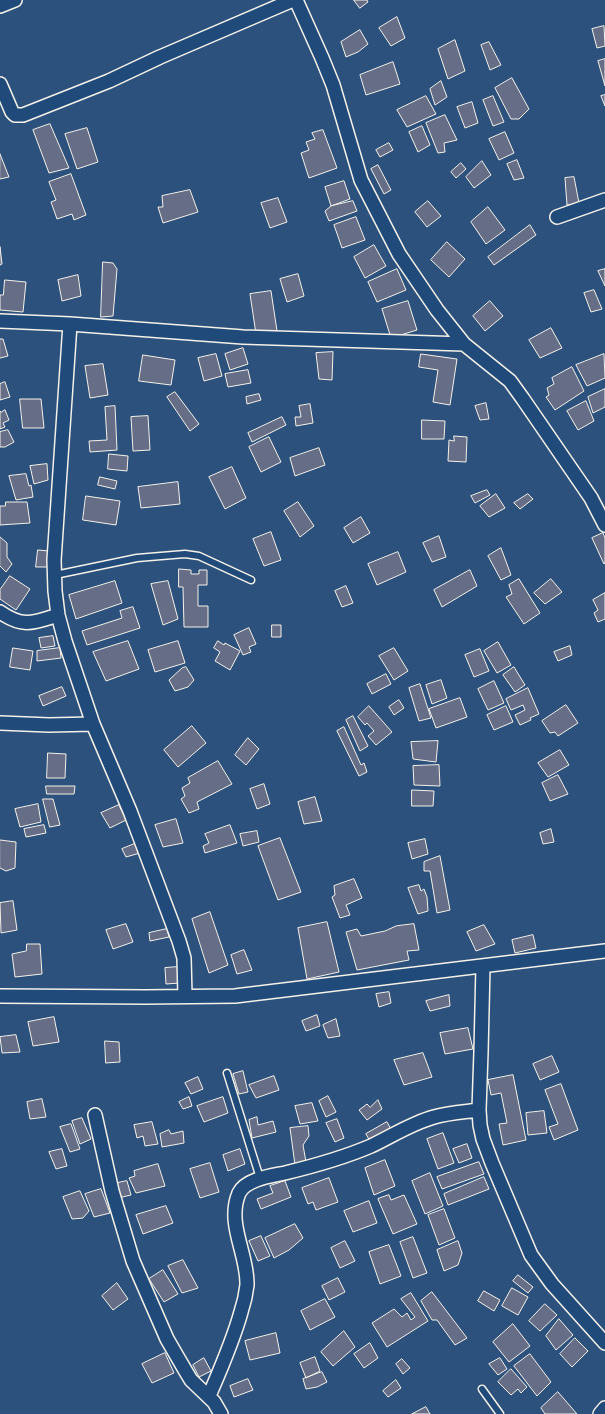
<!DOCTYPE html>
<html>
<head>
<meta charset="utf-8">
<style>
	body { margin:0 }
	canvas { display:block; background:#2d517d }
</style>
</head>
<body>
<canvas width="605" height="1414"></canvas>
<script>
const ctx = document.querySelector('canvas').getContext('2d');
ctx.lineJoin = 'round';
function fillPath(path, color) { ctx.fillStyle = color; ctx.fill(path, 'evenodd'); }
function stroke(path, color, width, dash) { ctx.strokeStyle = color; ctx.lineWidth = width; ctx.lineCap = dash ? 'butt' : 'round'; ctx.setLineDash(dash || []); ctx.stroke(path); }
const building = new Path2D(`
	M354 0H367L368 2 360 8Z
	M397 17 405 38 391 46 379 28Z
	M604 26 605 46 597 48 592 29Z
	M360 30 368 44 358 52 346 57 341 42Z
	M455 40 465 71 448 79 438 49Z
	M489 42 501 65 490 70 481 45Z
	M605 59V86L598 61Z
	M393 62 400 84 366 95 360 75Z
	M512 78 529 109 519 119H511L495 88Z
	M441 81 447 97 435 105 430 89Z
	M605 95V106L601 96Z
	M426 96 436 114 407 127 397 110Z
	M493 96 504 122 493 126 483 100Z
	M472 102 478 123 465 128 457 107Z
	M445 115 457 140 444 143 445 152 438 153 426 123Z
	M50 124 69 168 49 173 33 130Z
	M422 126 430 145 418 152 409 132Z
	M87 128 98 162 77 169 65 134Z
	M323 130 337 168 309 178 301 153 309 150 306 142 315 139 312 133Z
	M505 132 514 153 499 160 489 139Z
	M389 143 393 150 380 157 376 150Z
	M0 154 9 177 0 179Z
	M517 160 524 178 514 180 507 164Z
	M482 161 491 175 474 188 466 177Z
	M461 163 466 169 456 178 451 172Z
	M378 165 391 190 384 194 371 169Z
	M71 174 86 215 74 220 72 214 57 219 51 202 56 200 49 182Z
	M574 177 579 203 567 205 565 178Z
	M344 181 350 199 331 206 325 187Z
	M190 190 198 212 163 223 158 207H163L162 196Z
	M278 198 287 222 270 228 261 203Z
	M353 201 357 211 329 221 325 211 331 206Z
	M428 201 441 216 427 227 415 212Z
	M488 207 505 230 486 244 471 222Z
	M356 217 365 240 342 248 334 225Z
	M530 225 536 235 494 265 488 257Z
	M447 242 465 259 449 277 431 260Z
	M374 245 386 266 365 278 354 257Z
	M0 247 2 264 0 265Z
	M103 262 113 263 117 269 113 316 101 317Z
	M397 269 406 290 377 302 368 282Z
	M605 269V286L598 271Z
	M298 274 304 296 287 302 280 279Z
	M78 275 81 296 62 301 58 280Z
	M5 280 26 282 23 312 0 310V295H3Z
	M594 290 602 309 591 312 584 293Z
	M271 291 277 331 256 334 250 294Z
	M408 301 417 330 391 338 382 309Z
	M490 301 503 316 485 331 473 316Z
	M551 328 562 348 540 358 529 340Z
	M0 339H3L8 356 0 358Z
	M243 348 248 364 230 370 225 354Z
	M333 352 332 380 319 379 316 353Z
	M216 354 222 376 204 381 198 358Z
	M421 354 457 359 450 405 433 402 438 370 419 367Z
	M604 354 605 378 587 386 576 365Z
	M143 355 175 360 171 385 139 381Z
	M103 364 108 395 90 398 85 366Z
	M572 367 584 391 555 410 546 397 549 395 547 388 554 384 552 378Z
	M248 370 251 383 228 387 225 374Z
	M5 382 10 397 0 400V384Z
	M605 389V407L593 413 588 397Z
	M175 392 199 424 190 431 167 397Z
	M259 394 261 400 247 404 246 397Z
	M20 399H41L44 428H23Z
	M586 401 594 421 578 430 567 411Z
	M486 403 489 419 480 420 475 406Z
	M310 404 313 423 296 426 295 417H301L299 406Z
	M115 406 117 450 90 452 89 441 107 440 105 407Z
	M5 410 9 420 3 423 5 427 0 429V411L1 412Z
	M148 416 150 450 133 451 131 417Z
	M282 417 286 425 252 442 248 433Z
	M422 420 445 421 444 439H422Z
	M8 430 14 442 5 447H0V432Z
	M454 436 467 437 466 462 448 461 449 440 454 441Z
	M269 437 281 462 261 472 249 447Z
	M319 448 325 465 295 476 290 458Z
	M109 454 128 456 127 471 108 469Z
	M47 464 48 480 34 484 30 466Z
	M232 467 246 498 225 509 209 477Z
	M26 474 29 486 31 485 33 497 16 500 9 476Z
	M100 477 117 481 115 489 98 485Z
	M178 482 180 504 141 508 138 487Z
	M487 490 490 495 475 503 471 496Z
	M496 494 505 508 489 517 480 506Z
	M528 494 533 499 520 509 514 503Z
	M86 496 120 501 116 525 83 520Z
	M6 502H27L30 523 0 525V506H5Z
	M298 502 314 526 300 537 284 511Z
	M361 517 370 533 353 543 344 528Z
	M271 532 281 560 264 566 253 539Z
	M603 533 605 538V563L604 564 592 538Z
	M439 536 446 557 432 562 423 543Z
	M0 537 7 543V557L12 564 6 572 0 566Z
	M501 548 511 575 501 580 488 556Z
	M38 550 49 551 48 567H36Z
	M398 552 406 572 377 585 368 564Z
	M179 569 191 570V574H199V570H207V585H198V606H208V627H184L183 587H179Z
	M470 570 477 586 442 607 434 590Z
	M10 576 30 589 16 610 0 599V590Z
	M519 579 540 613 524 624 506 597 512 594 509 585Z
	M551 579 562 592 545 604 534 593Z
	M115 581 122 603 76 619 69 595Z
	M168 581 178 619 163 625 151 584Z
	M346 586 353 603 342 607 335 591Z
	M605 593V619L598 622 594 613 598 610 593 600Z
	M133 607 140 628 87 645 82 631 122 618 120 611Z
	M272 625H281V637H272Z
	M249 628 256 644 249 647 251 652 243 655 234 635Z
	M53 636 55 646 41 648 39 638Z
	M128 641 139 669 106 681 93 652Z
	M178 641 185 663 155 672 148 650Z
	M218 641 224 645 225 643 240 651 230 670 215 661 220 652 214 648Z
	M498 642 511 665 497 673 484 651Z
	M570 646 572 655 558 661 554 652Z
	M13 648 33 651 30 670 10 667Z
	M60 648 61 658 37 661V651Z
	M394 648 408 671 394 680 379 656Z
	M480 649 489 671 474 677 465 655Z
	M186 667 194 680 188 687 175 691 169 680 182 668Z
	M514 667 525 685 515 692 503 675Z
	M386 674 391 684 372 694 367 684Z
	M441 680 447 698 432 704 426 685Z
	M494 681 504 703 488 710 478 689Z
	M420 684 431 718 419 721 409 688Z
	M62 687 66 696 43 706 39 696Z
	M528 688 539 714 530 718 531 720 520 725 515 715 525 710 523 705 511 710 506 699Z
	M460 698 467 717 436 728 429 709Z
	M399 700 404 708 394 715 389 707Z
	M566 705 578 723 558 736 555 732 550 733 542 721Z
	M369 706 392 732 376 745 368 736 374 731 367 723 365 725 358 717Z
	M506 706 513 722 494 730 487 715Z
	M353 716 368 746 360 751 346 720Z
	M192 726 206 743 178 767 164 750Z
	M344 727 361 765 364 763 367 772 359 776 337 731Z
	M248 738 259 749 246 765 235 755Z
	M438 741 436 762 413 759 411 742Z
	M560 750 569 765 548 777 538 763Z
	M48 753 66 754 65 778H47Z
	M218 761 232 784 197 802 199 809 189 813 181 799 185 796 182 788 190 783 188 778Z
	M439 765 440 786 414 785 413 766Z
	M558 775 568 794 550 801 542 783Z
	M264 784 270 804 257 809 250 789Z
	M46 786H75L74 794H47Z
	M412 790 434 791 433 806H412Z
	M315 797 322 821 304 824 298 802Z
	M43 799H53L60 825 50 827Z
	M38 804 41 822 20 827 15 809Z
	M119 805 126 820 110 828 101 813Z
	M176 819 183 843 163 847 155 825Z
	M44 825 46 833 26 837 24 829Z
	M230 825 237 843 205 853 203 846 209 843 205 834Z
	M551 829 554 842 543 844 540 833Z
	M257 831 259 842 243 846 240 834Z
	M280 838 301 892 278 900 258 846Z
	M425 839 428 854 412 859 408 843Z
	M0 840 16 842 15 868 6 871 0 868Z
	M137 843 140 853 126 857 122 849Z
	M440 856 450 910 437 913 430 871H424V862Z
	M354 879 362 898 346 905 350 915 340 918 332 897 335 895 334 886Z
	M419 885 421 891 424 889 427 897 428 911 418 914 408 888Z
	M13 901 17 930 1 933 0 903Z
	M210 912 228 965 209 973 192 919Z
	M327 922 339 972 307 979 298 928Z
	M126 924 133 942 113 949 106 930Z
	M414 924 419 950 407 951 409 960 357 970 346 932 357 929 361 936 385 931 396 926Z
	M484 925 495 944 476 951 467 932Z
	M167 929 169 937 150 941 149 933Z
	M533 935 536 948 515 953 512 940Z
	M27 944H40L42 974 15 977 12 954 26 951Z
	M244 950 252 970 237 974 231 955Z
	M178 967 180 983 166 984 165 968Z
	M389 992 391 1003 379 1007 376 994Z
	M449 995 450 1006 430 1011 426 1001Z
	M317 1015 320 1026 306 1031 302 1021Z
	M54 1017 59 1042 33 1046 28 1022Z
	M336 1019 340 1036 328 1038 323 1025Z
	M468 1028 473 1049 445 1054 440 1033Z
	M16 1035 20 1052 2 1053 0 1037Z
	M105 1041 119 1042 120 1062 106 1063Z
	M423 1053 432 1077 404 1085 394 1060Z
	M552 1056 559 1072 540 1080 533 1064Z
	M243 1071 248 1092 239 1094 233 1074Z
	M513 1075 526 1140 503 1145 499 1124 507 1123 501 1093 491 1095 488 1080Z
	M274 1076 279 1090 256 1098 249 1085Z
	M198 1077 203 1089 191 1094 185 1083Z
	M561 1084 578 1130 554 1140 549 1127 558 1124 545 1090Z
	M328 1096 336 1112 326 1117 319 1101Z
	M189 1097 192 1106 183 1109 179 1102Z
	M223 1097 228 1113 204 1122 197 1106Z
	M42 1099 46 1117 30 1119 27 1102Z
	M378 1100 382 1109 367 1120 359 1110 367 1104 370 1107Z
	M312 1103 318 1121 300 1124 295 1106Z
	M544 1111 547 1133 528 1135 526 1113Z
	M257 1117 258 1125 273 1121 276 1132 252 1138 249 1120Z
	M82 1118 91 1139 80 1144 72 1121Z
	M337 1119 344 1138 335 1142 326 1123Z
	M152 1122 158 1144 145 1146 143 1136 137 1138 134 1125Z
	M387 1122 392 1131 371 1143 366 1134Z
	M71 1124 80 1149 70 1152 60 1127Z
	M308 1126 309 1136 303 1145 306 1162 295 1165 290 1128Z
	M169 1130 171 1134 183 1131 184 1143 162 1147 160 1134Z
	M443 1133 454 1163 438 1169 427 1139Z
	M467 1144 472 1158 459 1163 453 1149Z
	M62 1149 67 1166 56 1169 49 1152Z
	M240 1149 245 1164 228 1171 223 1155Z
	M385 1160 395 1186 374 1195 365 1168Z
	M479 1162 484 1174 442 1189 437 1177Z
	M210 1163 219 1192 200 1198 190 1169Z
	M158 1164 165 1186 136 1193 129 1178 135 1176 134 1171Z
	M430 1173 443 1206 425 1214 412 1181Z
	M484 1177 489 1189 448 1205 444 1194Z
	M329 1178 338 1202 316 1210 313 1202 308 1204 302 1188Z
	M127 1181 131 1195 118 1198 113 1184Z
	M285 1181 291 1197 261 1209 257 1199 273 1193 270 1186Z
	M101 1189 110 1213 94 1217 85 1194Z
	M80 1191 89 1211 83 1218 72 1219 63 1197Z
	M389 1195 391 1200 404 1195 417 1224 393 1234 378 1199Z
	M369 1201 377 1223 353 1232 344 1211Z
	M166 1206 173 1223 143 1234 136 1215Z
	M444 1209 455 1238 439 1245 428 1215Z
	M295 1224 303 1238 289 1250 274 1258 265 1238Z
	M261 1236 270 1256 258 1261 249 1241Z
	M413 1237 427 1273 413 1278 400 1242Z
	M345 1241 355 1261 340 1268 331 1248Z
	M458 1241 462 1253 458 1265 444 1271 437 1250Z
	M389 1245 401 1276 380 1284 369 1252Z
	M183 1260 198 1288 182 1293 168 1266Z
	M163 1270 178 1294 164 1302 149 1279Z
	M518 1275 533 1287 528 1293 513 1281Z
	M338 1278 345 1292 329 1300 322 1286Z
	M117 1283 128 1299 113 1310 102 1296Z
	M512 1288 528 1297 518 1315 502 1306Z
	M484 1291 500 1300 494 1311 478 1301Z
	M432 1292 467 1338 455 1345 437 1320H432L421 1301Z
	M411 1293 428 1321 387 1347 372 1323 394 1309 402 1317 407 1313 411 1320 415 1317 401 1299Z
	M325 1299 335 1317 310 1330 301 1311Z
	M545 1304 557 1315 540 1331 529 1321Z
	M559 1319 573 1335 556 1350 546 1336Z
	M513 1324 530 1346 509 1362 493 1342Z
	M344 1331 355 1347 333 1366 321 1352Z
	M276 1333 280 1353 250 1360 245 1341Z
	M575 1338 588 1351 572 1367 560 1354Z
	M370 1343 378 1358 364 1368 354 1354Z
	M165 1353 174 1373 152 1383 142 1364Z
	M530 1354 551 1382 537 1396 514 1366Z
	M315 1357 320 1371 306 1378 300 1363Z
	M204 1358 211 1371 199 1377 193 1365Z
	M500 1358 507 1369 498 1375 489 1364Z
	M402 1359 410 1368 403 1374 396 1364Z
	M511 1369 527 1387 521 1393 518 1389 511 1395 498 1382Z
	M322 1372 327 1382 317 1387 306 1389 303 1379Z
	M248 1379 253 1390 234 1397 230 1386Z
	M396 1380 401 1388 388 1397 383 1391Z
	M558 1392 577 1414H545L541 1408Z
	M426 1407 430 1414H412Z`);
const service = new Path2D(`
	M55 575 137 558 185 554 199 556 251 580
	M227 1073 260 1178
	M482 1389 500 1414`);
const minor = new Path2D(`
	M296 0 322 58 333 85 361 180 399 254 437 310 464 344 510 381 523 399 591 498 605 525
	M0 6 15 0
	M0 84 12 112 15 115H23L109 81 160 57 293 0
	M557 217 605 200
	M0 321 70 324 243 337 464 344
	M70 324 54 560 55 591 58 615 65 641 93 724 130 811 179 941 184 958 185 996
	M0 612C23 628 33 623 58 615
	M0 723 49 725 93 724
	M483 966 481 1052 479 1110 480 1125 483 1139 492 1163 531 1255 552 1284 605 1343
	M0 996 145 997 235 996 605 951
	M95 1115 112 1191 133 1261 167 1339 185 1370 191 1380 214 1402 221 1414
	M209 1396C221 1368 233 1341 241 1312 244 1303 246 1294 247 1285 248 1254 226 1224 239 1193 246 1179 271 1176 285 1173 314 1166 343 1158 371 1146 392 1136 412 1123 434 1117 448 1113 464 1112 479 1110
	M600 1414 605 1408`);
fillPath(building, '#656d87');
stroke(building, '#f4f1e8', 1);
stroke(service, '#f4f1e8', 9);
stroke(minor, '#f4f1e8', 16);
stroke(service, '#1f4a7a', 6);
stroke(minor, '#1f4a7a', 13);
</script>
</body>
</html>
